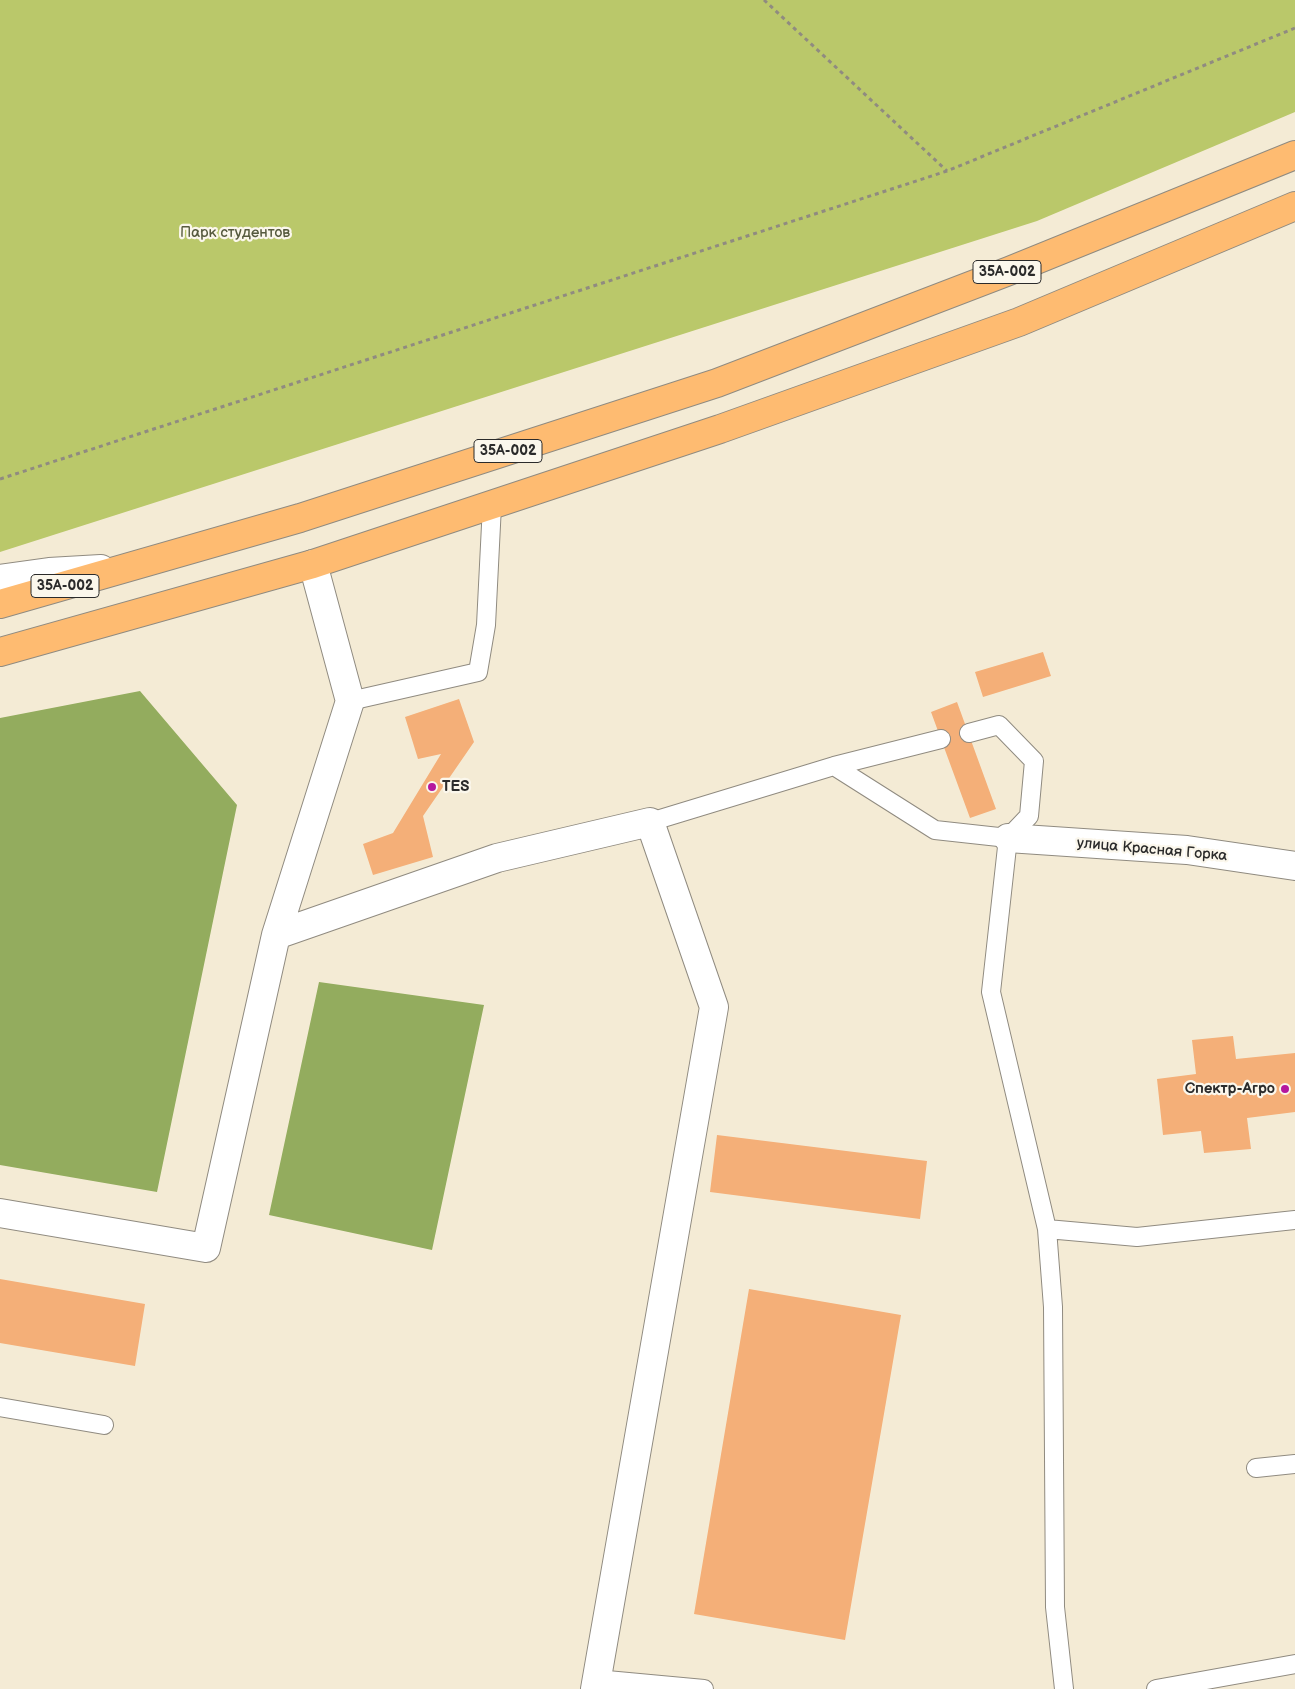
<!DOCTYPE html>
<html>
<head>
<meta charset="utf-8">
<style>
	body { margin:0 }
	canvas { display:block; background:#f4ebd5 }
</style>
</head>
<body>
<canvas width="1295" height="1689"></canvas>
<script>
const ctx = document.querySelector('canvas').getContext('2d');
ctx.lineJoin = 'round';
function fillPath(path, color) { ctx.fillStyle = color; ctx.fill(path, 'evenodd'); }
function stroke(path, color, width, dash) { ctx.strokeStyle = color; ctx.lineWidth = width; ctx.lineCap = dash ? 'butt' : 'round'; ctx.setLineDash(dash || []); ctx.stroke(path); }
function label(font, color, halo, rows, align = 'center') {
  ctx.font = font + ' "Balsamiq Sans",sans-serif'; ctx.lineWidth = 4.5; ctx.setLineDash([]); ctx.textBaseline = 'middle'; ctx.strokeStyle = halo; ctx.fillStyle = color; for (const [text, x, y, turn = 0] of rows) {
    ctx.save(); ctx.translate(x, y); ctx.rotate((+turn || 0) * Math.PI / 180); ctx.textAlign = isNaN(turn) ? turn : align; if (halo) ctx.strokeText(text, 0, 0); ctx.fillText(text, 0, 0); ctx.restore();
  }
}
const green = new Path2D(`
	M0 0H1295V112L1037 221 0 552Z`);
const forest = new Path2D(`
	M140 691 237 805 157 1192 0 1165V718Z
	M319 982 484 1005 432 1250 269 1215Z`);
const building = new Path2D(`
	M1043 652 1051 676 983 697 975 672Z
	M459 699 474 742 423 816 433 857 373 875 363 844 393 833 441 754 418 759 405 717Z
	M957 702 996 809 970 818 931 712Z
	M1233 1036 1236 1059 1295 1053V1112L1247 1118 1251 1149 1204 1153 1201 1131 1163 1135 1157 1079 1196 1074 1192 1040Z
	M717 1135 927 1161 920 1219 710 1192Z
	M0 1279 145 1304 135 1366 0 1343Z
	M749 1289 901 1315 845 1640 694 1614Z`);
const path = new Path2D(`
	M764 0 947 171
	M0 479 947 171 1295 28`);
const service = new Path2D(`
	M350 701 478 672 486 625 492 505
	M969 733 999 725 1034 761 1029 816 1008 838
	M834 766 941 739
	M650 822 834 766 935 830 1008 838 991 992 1047 1229 1053 1307 1055 1607 1064 1689
	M1047 1229 1137 1237 1295 1220
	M0 1407 104 1425
	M1256 1468 1295 1464
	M596 1679 704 1689
	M1156 1689 1295 1664`);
const minor = new Path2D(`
	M1008 838 1187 850 1295 866
	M276 935 497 858 650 822 714 1007 595 1689
	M0 1213 206 1248 276 935 350 701 313 564`);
const tertiary = new Path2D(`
	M0 579 49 572 101 569`);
const primary = new Path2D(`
	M0 604 300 518 717 383 1009 271 1295 155
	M0 652 313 564 720 429 1019 322 1295 206`);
const markers = [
	[432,787,5,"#b5179e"],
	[1285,1089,5,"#b5179e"]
];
const shields = [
	[1007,272,68],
	[508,451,68],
	[65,586,68]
];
const shieldNames = [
	["35А-002",1007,272],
	["35А-002",508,451],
	["35А-002",65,586]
];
const parkNames = [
	["Парк студентов",235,233]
];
const poiNames = [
	["TES",442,787],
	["Спектр-Агро",1275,1089,"right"]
];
const streetNames = [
	["улица Красная Горка",1152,850,5]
];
fillPath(green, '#bac86a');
fillPath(forest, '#93ac5e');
fillPath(building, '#f4af78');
stroke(service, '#908b80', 20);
stroke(minor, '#908b80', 30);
stroke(tertiary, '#908b80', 30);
stroke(primary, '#908b80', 30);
stroke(path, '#908b80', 3, [4, 4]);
stroke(service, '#fff', 18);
stroke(minor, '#fff', 28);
stroke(tertiary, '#fff', 28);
stroke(primary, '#febb71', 28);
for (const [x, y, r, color] of markers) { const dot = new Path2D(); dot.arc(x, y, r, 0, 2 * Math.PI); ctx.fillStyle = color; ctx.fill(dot); stroke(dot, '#fbf7ec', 2); }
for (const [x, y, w] of shields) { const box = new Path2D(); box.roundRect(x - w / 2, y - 11.5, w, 23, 4); ctx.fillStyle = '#fbf7ec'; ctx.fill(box); stroke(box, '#2b2b2b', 1); }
label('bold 14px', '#2b2b2b', null, shieldNames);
label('15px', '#565a3e', '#fbf7ec', parkNames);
label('bold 15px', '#2b2b2b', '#fbf7ec', poiNames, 'left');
label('15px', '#2b2b2b', '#fbf7ec', streetNames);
</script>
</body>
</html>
